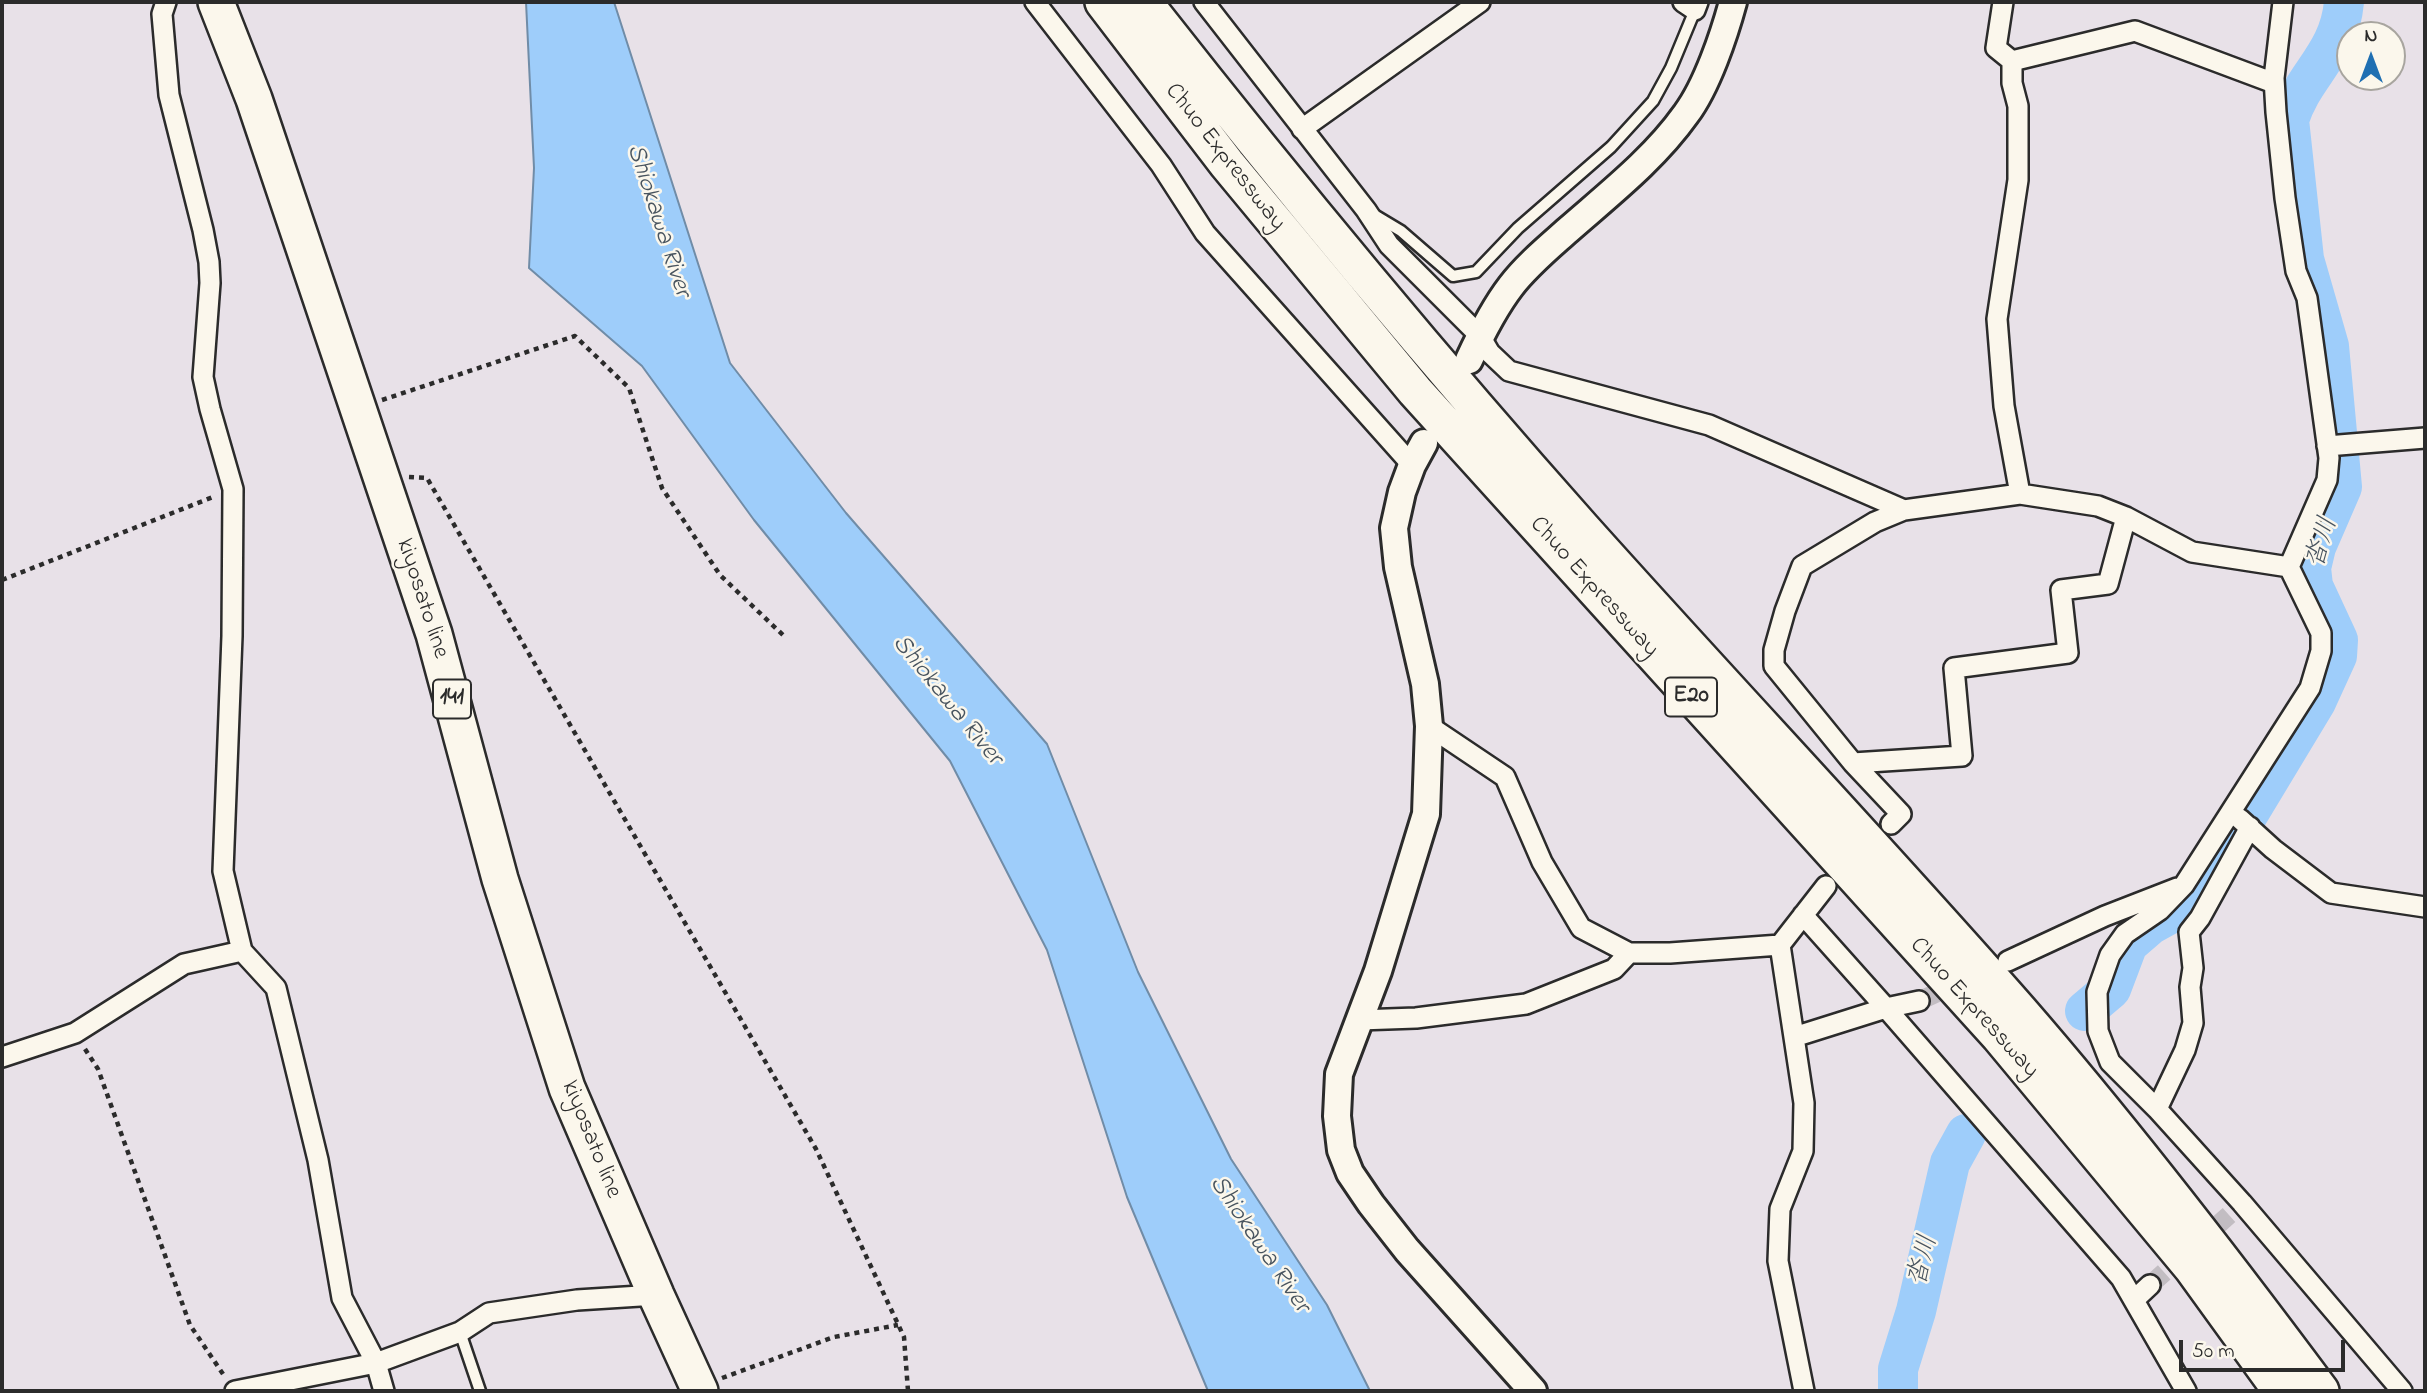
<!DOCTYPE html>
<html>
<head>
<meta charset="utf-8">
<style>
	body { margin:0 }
	#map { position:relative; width:2427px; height:1393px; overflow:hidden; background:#e8e1e8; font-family:"Indie Flower",sans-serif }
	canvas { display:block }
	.frame { position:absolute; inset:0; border:4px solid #2b2b2b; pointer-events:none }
	.north { position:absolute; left:2336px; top:21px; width:70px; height:70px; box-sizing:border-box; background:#fbf7ec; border:2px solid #a8a59f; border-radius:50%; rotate:0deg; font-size:19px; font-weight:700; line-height:28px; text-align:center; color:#2b2b2b }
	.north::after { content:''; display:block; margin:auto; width:24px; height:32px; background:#1f6fb2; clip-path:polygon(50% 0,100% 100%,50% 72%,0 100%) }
	.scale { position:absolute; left:2179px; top:1340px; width:166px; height:32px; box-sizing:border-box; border:4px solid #2b2b2b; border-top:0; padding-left:9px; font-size:21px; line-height:24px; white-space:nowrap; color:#2b2b2b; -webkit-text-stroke:5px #fbf7ec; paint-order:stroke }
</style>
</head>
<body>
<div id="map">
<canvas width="2427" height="1393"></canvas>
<div class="frame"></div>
<div class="north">N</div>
<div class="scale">50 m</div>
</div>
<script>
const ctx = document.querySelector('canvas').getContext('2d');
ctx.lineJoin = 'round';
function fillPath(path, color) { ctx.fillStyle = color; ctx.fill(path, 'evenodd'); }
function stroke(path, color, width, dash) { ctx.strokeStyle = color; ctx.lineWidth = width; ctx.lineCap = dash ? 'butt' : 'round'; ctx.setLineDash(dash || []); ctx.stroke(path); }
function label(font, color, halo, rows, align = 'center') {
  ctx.font = font + ' "Indie Flower","Klee One",sans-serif'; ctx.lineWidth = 5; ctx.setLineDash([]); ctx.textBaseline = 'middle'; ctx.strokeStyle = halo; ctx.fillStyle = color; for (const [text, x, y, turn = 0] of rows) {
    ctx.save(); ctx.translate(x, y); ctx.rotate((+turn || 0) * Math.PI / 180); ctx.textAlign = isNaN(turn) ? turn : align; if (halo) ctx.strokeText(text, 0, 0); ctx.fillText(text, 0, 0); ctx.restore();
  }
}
const water = new Path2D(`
	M526 2H614L730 363 846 513 1047 744 1138 972 1231 1159 1327 1305 1370 1391H1208L1127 1197 1047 950 950 761 754 520 642 366 529 268 534 168Z`);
const river = new Path2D(`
	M2085 1011 2111 989 2128 944 2150 925 2179 909 2202 891 2316 702 2337 656 2338 640 2313 586 2311 568 2316 547 2342 487 2329 346 2304 259 2289 120C2303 74 2339 56 2344 2
	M1898 1391V1369L1916 1311 1950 1163 1966 1134`);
const streetTunnel = new Path2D(`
	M1919 1001 1959 983
	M2150 1285 2229 1215`);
const path = new Path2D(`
	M382 400 575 336 629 388 662 488 720 575 784 636
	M409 477 427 478 816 1149 904 1337 908 1391
	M2 580 213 497
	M85 1049 98 1069 190 1325 225 1377
	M722 1378 834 1337 898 1325`);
const lane = new Path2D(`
	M1376 216 1401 231 1453 276 1476 272 1518 228 1611 147 1653 101 1671 68 1695 10
	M460 1332 480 1391`);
const street = new Path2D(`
	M166 2 162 14 169 95 203 230 209 262 210 283 203 377 210 409 233 489 232 636 223 871 242 951 276 988 318 1160 342 1298 376 1363 384 1391
	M1035 2 1161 165 1205 233 1412 465
	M1204 2 1366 210 1389 245 1480 336 1490 353 1509 371 1709 425 1904 510
	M1683 2 1695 10 1698 2
	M2003 2 1996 48 2012 61V83L2018 106V180L1997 319 2004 406 2020 494
	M2283 2 2274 78 2276 112 2285 198 2296 271 2307 298 2329 458 2327 480 2289 567 2321 633V651L2310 688 2184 885 2160 910 2125 934 2110 955 2097 992 2098 1031 2110 1062 2157 1109 2242 1203 2402 1391
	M2012 61 2135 31 2274 83
	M1302 129 1480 2
	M2327 446 2425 438
	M1429 726 1505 777 1542 862 1581 928 1629 953H1670L1780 945
	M1853 763 1774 666V650L1785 611 1802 566 1875 522 1904 510 2020 494 2098 506 2126 517 2192 552 2289 567
	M2240 819 2273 849 2331 893 2425 907
	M1891 824 1901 814 1853 763 1962 756 1954 668 2068 653 2061 590 2108 584 2126 517
	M1803 915 1886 1008 2121 1278 2186 1391
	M2008 961 2105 916 2177 888
	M1359 1020 1416 1018 1526 1004 1614 969 1629 953
	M1794 1037 1886 1008 1919 1001
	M2 1057 75 1033 184 964 242 951
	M2157 1109 2185 1050 2193 1023 2190 987 2193 968 2189 932 2200 918 2250 827
	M2134 1300 2150 1285
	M235 1391 376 1363 460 1332 489 1313 577 1300 656 1295
	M1804 1391 1778 1261 1780 1209 1803 1151 1804 1103 1780 945 1826 886`);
const secondary = new Path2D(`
	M1469 360C1481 334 1494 308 1511 286 1527 265 1549 247 1568 230 1609 194 1654 159 1686 114 1707 86 1724 35 1733 2
	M1424 443 1412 465 1402 492 1394 528 1398 567 1425 684 1429 726 1426 814 1378 971 1339 1074 1337 1116 1341 1150 1350 1173 1371 1204 1407 1250 1533 1391`);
const highway = new Path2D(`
	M216 2 254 99 434 634 500 879 567 1088 656 1295 700 1391
	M1103 2 1227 164 1415 391 1999 1036 2192 1268 2281 1391
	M1144 2C1285 182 1431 358 1583 529 1728 691 1877 848 2020 1011 2126 1133 2225 1262 2321 1391`);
const shields = [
	[1691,697,52],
	[452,699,38]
];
const shieldNames = [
	["E20",1691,697],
	["141",452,699]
];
const streetNames = [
	["Chuo Expressway",1224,158,52],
	["Chuo Expressway",1593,588,48],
	["kiyosato line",421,599,72],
	["Chuo Expressway",1973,1009,48],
	["kiyosato line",590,1140,68]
];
const waterNames = [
	["Shiokawa River",657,221,72],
	["沓川",2324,543,-73],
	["Shiokawa River",946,701,51],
	["Shiokawa River",1258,1245,56],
	["沓川",1925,1261,-76]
];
fillPath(water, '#9ecdfa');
stroke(water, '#708ca7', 2);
stroke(river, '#9ecdfa', 40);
stroke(streetTunnel, '#c2bdc2', 19, [19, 10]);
stroke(lane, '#2b2b2b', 15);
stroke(street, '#2b2b2b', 24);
stroke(secondary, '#2b2b2b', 32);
stroke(highway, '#2b2b2b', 40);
stroke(path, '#2b2b2b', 4.5, [5, 5]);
stroke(lane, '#fbf7ec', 10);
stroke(street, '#fbf7ec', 19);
stroke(secondary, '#fbf7ec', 26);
stroke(highway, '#fbf7ec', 35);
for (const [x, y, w] of shields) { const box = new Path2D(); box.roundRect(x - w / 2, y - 19.5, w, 39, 5); ctx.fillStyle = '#fbf7ec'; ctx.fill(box); stroke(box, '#2b2b2b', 2); }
label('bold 23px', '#2b2b2b', null, shieldNames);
label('24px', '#2b2b2b', '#fbf7ec', streetNames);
label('italic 26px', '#48545f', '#fbf7ec', waterNames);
</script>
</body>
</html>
